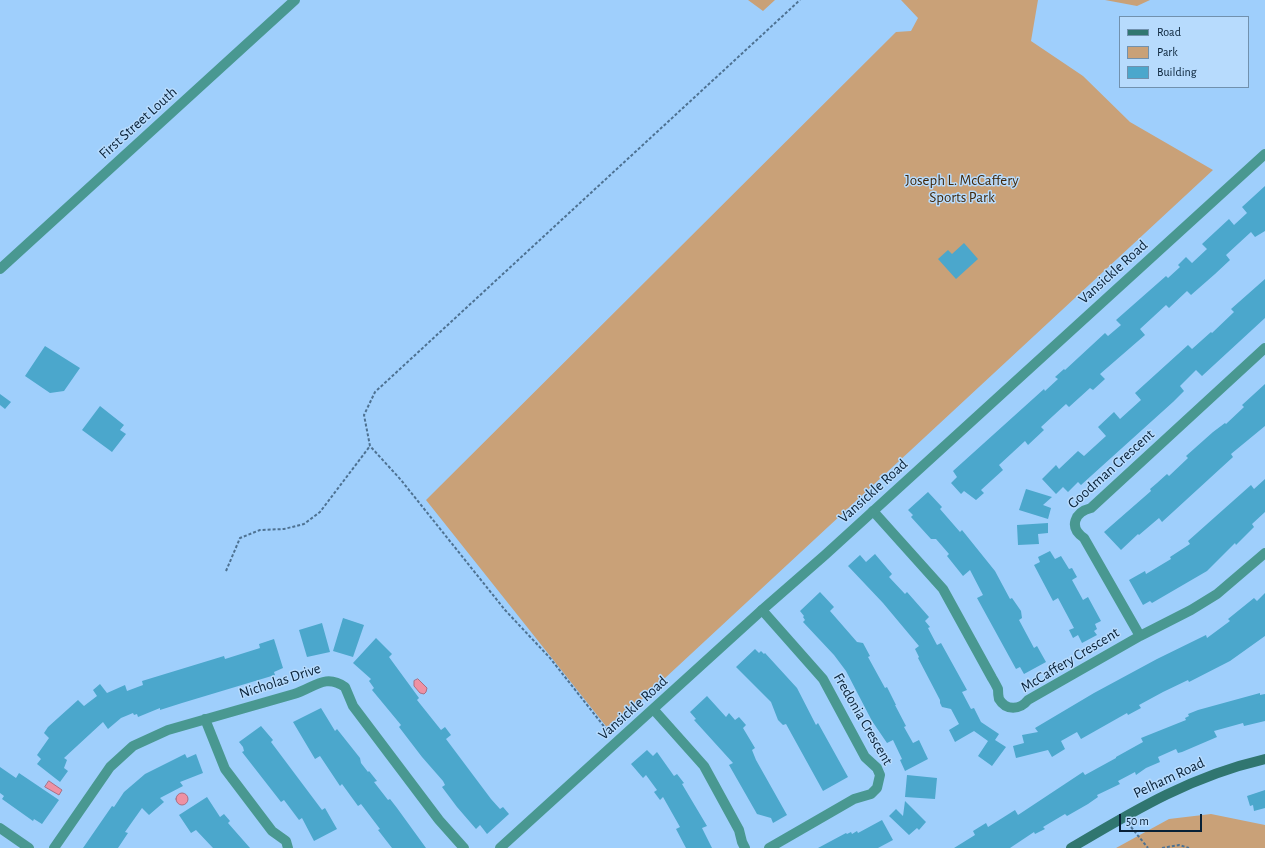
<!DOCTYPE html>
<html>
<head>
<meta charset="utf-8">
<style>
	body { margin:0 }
	#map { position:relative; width:1265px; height:848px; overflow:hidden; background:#9fcffc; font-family:"Alegreya Sans",sans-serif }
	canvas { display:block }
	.legend { position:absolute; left:1119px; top:16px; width:130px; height:72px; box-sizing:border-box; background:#b7dbfd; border:1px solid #7191ae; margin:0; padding:5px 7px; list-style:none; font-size:12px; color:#082137 }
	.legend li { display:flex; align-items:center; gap:8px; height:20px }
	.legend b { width:20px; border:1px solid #7191ae }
	.scale { position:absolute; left:1119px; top:814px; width:83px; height:18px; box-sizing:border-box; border:2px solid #082137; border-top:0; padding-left:5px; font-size:12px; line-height:14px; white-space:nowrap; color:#082137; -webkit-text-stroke:3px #b7dbfd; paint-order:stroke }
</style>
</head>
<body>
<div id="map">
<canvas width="1265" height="848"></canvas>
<ul class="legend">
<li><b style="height:5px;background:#307670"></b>Road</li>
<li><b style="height:11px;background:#c9a178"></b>Park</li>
<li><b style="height:11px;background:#4ba7cc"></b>Building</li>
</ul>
<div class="scale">50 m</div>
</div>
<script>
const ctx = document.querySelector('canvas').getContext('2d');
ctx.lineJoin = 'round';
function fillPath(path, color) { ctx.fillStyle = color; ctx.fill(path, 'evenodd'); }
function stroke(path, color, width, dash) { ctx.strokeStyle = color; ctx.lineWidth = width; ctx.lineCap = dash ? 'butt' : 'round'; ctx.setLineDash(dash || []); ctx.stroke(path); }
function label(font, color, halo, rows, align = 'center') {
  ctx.font = font + ' "Alegreya Sans",sans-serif'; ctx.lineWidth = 3; ctx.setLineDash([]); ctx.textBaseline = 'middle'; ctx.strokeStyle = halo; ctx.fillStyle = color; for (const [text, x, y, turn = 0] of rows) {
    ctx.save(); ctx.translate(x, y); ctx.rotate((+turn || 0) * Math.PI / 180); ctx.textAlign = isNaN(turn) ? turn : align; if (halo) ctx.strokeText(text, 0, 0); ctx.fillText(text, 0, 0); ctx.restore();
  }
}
const green = new Path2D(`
	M748 0H775L763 11Z
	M901 0H1038L1031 41 1083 76 1130 122 1213 170 609 730 426 500 896 32 911 31 918 18Z
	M1105 0H1150L1137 6Z
	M1211 814 1265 825V848H1116L1169 819Z`);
const water = new Path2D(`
	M418 679 427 688 426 692 424 694 420 693 414 686V681Z
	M49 781 62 790 59 795 45 787Z
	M176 799a6 6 0 1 1 12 0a6 6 0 1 1-12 0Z`);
const building = new Path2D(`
	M1265 186V231L1255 237 1251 232 1226 255 1230 260 1215 274 1191 295 1187 291 1169 308 1166 305 1140 329 1145 335 1100 374 1105 379 1093 390 1090 388 1069 407 1066 404 1041 427 1044 430 1028 445 1025 441 999 465 1003 470 981 490 984 493 976 500 964 491 961 494 951 483 957 477 953 471 1044 389 1045 391 1058 379 1055 377 1064 369 1065 370 1105 333 1108 336 1121 325 1116 320 1166 276 1168 278 1180 267 1178 265 1186 257 1192 263 1207 249 1202 244 1229 219 1234 225 1247 213 1242 207Z
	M964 243 978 259 956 279 938 259 948 250 952 254Z
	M1265 279V318L1202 376 1196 370 1180 386 1184 391 1173 402 1081 485 1078 482 1068 492 1063 487 1056 494 1042 479 1056 465 1059 469 1078 451 1084 456 1106 436 1098 427 1114 412 1120 419 1141 400 1135 393 1188 345 1192 349 1211 332 1212 333 1234 312 1231 309Z
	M45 346 80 368 64 391 50 393 25 376Z
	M1265 384V426L1231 454 1233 457 1162 522 1159 518 1139 535 1138 534 1121 550 1104 532 1151 491 1150 489 1157 483 1167 474 1169 476 1188 458 1186 456 1213 432 1225 423 1226 424 1244 407 1242 405Z
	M0 394 11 402 5 409 0 405Z
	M100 406 124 425 120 430 126 434 112 452 82 430Z
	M1265 479V512L1252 524 1254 527 1236 545 1235 543 1207 571 1152 603 1150 601 1143 605 1129 580 1145 571 1146 574 1171 559 1170 557 1190 544 1188 541 1251 485 1254 489Z
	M1026 489 1052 497 1043 505 1051 508 1048 519 1019 510Z
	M928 492 942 507 940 509 960 532 962 530 995 571 1010 599 1012 598 1021 611 1022 618 1019 620 1034 648 1037 646 1046 662 1024 674 1020 667 1016 669 977 598 983 595 970 570 963 576 947 556 949 554 936 539H931L911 517 913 515 908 510Z
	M1048 523V533L1038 534 1039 544 1018 545 1017 525Z
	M1050 551 1055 559 1061 556 1069 569 1072 568 1077 577 1072 580 1083 600 1088 597 1101 621 1095 624 1097 629 1094 631 1097 635 1082 643 1078 635 1073 638 1069 630 1074 628 1058 598 1053 601 1034 565 1040 562 1038 557Z
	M875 554 892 574 889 577 905 594 907 592 929 617 925 621 930 627 928 628 937 645 941 643 967 690 962 692 971 709 974 708 981 722 999 734 995 740 1006 747 992 766 978 756 988 741 974 731 955 742 949 730 959 724 951 709 942 707 940 703V700L918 658 919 657 915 649 919 646 883 603 848 566 860 555 866 562Z
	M820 592 834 607 830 611 857 642 863 643 870 656 868 657 885 688 887 687 896 705H895L906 726 904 727 913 743 919 740 928 759 905 771 900 760 902 759 893 740 887 743 872 721 846 671 834 655 803 622 805 620 803 617 804 616 800 611Z
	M1265 593V636L1230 661 1189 682 1188 680 1163 692 1139 705 1141 708 1128 715 1127 713 1081 739 1077 732 1061 741 1065 749 1052 757 1048 750 1016 758 1013 746 1024 743 1022 735 1038 732 1035 728 1094 693 1157 659 1206 635 1207 638 1230 621 1228 619 1254 598 1257 601Z
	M343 618 364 625 353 657 333 651Z
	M322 623 330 652 307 657 299 630Z
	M376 638 392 654 389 657 419 698 417 700 441 730 445 727 451 735 446 739 491 799 500 809 503 807 509 814 487 834 480 825 476 829 457 807 442 787 445 785 443 781 422 757 399 727 401 725 372 690 374 688 369 681 371 679 353 663Z
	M274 639 283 668 274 672 275 675 182 703 160 710V708L138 717 137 714 134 715 133 713 121 718 108 729 103 722 64 758 67 760 64 768 68 771 60 782 37 764 41 759 37 755 49 738 44 733 48 727 78 700 84 706 97 696 93 690 100 684 107 693 125 685 127 691 143 685 142 681 224 656 225 659 260 648 259 644Z
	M755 649 759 653 761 651 764 654 765 653 797 688 816 725 818 723 848 777 823 791 786 724 783 725 778 720 771 702 736 667Z
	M1260 693V695L1265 694V721L1244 726 1243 723 1214 731 1217 737 1182 752 1178 753 1176 749 1158 757 1160 762 1146 768 1136 775 1135 772 1118 781 1120 784 1097 795 1098 797 1088 804 1067 816 1065 814 1043 827 1045 829 1035 834 1034 832 1010 848H954L975 835 973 831 986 823 988 827 1015 810 1018 815 1083 772 1085 775 1116 758V757L1143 742 1141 738 1186 720 1185 718 1189 716 1188 714 1198 710Z
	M707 696 726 717 729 713 735 720 739 717 746 725 743 728 755 748 752 750 756 760 787 815 773 823 771 818 757 814 729 765 733 763 694 720 696 719 690 712Z
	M321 708 335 731 337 729 360 758 361 763 368 772 369 771 377 781 374 782 388 800 390 799 397 808 426 848H392L378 830 380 829 361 804 358 806 342 784 340 786 320 756 315 759 293 722Z
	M261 726 273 740 271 742 322 810 325 808 337 829 314 841 302 818 299 820 284 800 281 802 242 752 244 751 243 747 239 742Z
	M647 750 653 756 657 752 674 776 677 774 684 783 682 784 707 826 702 828 712 848H686L676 829 680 827 663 797 660 800 654 792 657 790 646 775 643 778 631 764Z
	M185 754 187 758 196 754 203 773 180 782 183 786 160 798 164 802 149 815 142 808 125 832 128 833 118 848H83L112 806 114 807 124 792 145 774Z
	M0 767 16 778 19 773 59 800 42 824 34 819 33 821 2 799 4 796 0 793Z
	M907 775 937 778 935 799 905 797Z
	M1265 790V808L1254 811 1253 805 1250 806 1247 796Z
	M207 797 220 817 224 814 230 821 228 823 250 848H213L196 830 191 833 179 815Z
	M905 801 926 822 919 830 917 828 909 835 889 816 896 809 903 816Z
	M882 820 893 840 878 848H818L846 833 847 834 851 832 852 834 857 831 858 833Z`);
const path = new Path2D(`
	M226 571 240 538 260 530 284 529 304 524 320 512 370 446
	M610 734 550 658 505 610 401 480 370 446 364 415 375 392 800 0
	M1131 827 1148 848
	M1162 848 1179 845 1189 848`);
const minor = new Path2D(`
	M873 511 943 589 992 678C994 681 996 685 998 689 998 692 998 695 999 699 1006 711 1020 710 1028 700L1140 636 1191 610 1217 594 1265 553
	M762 610 823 679 865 757 877 768 880 775 877 788 871 794 854 799 769 848
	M1140 636 1084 538C1068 527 1075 512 1091 508L1265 348
	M654 710 704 766 739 830 742 842 745 848
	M205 719 225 769 272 831 286 841 288 848
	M0 828 29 848
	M54 848 110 767 133 746 168 730 294 694C314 688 325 673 345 687L353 706 439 820 464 848`);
const tertiary = new Path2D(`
	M0 269 295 0
	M500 848 762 610 825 555 1265 154`);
const secondary = new Path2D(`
	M1071 848C1135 810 1191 776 1265 759`);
const streetNames = [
	["First Street Louth",138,123,-42],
	["Vansickle Road",1113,272,-42],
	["Goodman Crescent",1111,469,-42],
	["Vansickle Road",873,491,-42],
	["McCaffery Crescent",1070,660,-31],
	["Nicholas Drive",280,681,-18],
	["Vansickle Road",633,708,-42],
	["Fredonia Crescent",863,719,60],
	["Pelham Road",1169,778,-25]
];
const parkNames = [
	["Joseph L. McCaffery",962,180],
	["Sports Park",962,197]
];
fillPath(green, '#c9a178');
fillPath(water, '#ee91a3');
stroke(water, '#a96f83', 1);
fillPath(building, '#4ba7cc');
stroke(path, '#4e7292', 2, [3, 2]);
stroke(minor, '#499891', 10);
stroke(tertiary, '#499891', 10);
stroke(secondary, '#307670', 10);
label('15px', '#082137', '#b7dbfd', streetNames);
label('15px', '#42290b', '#b7dbfd', parkNames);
</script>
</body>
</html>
